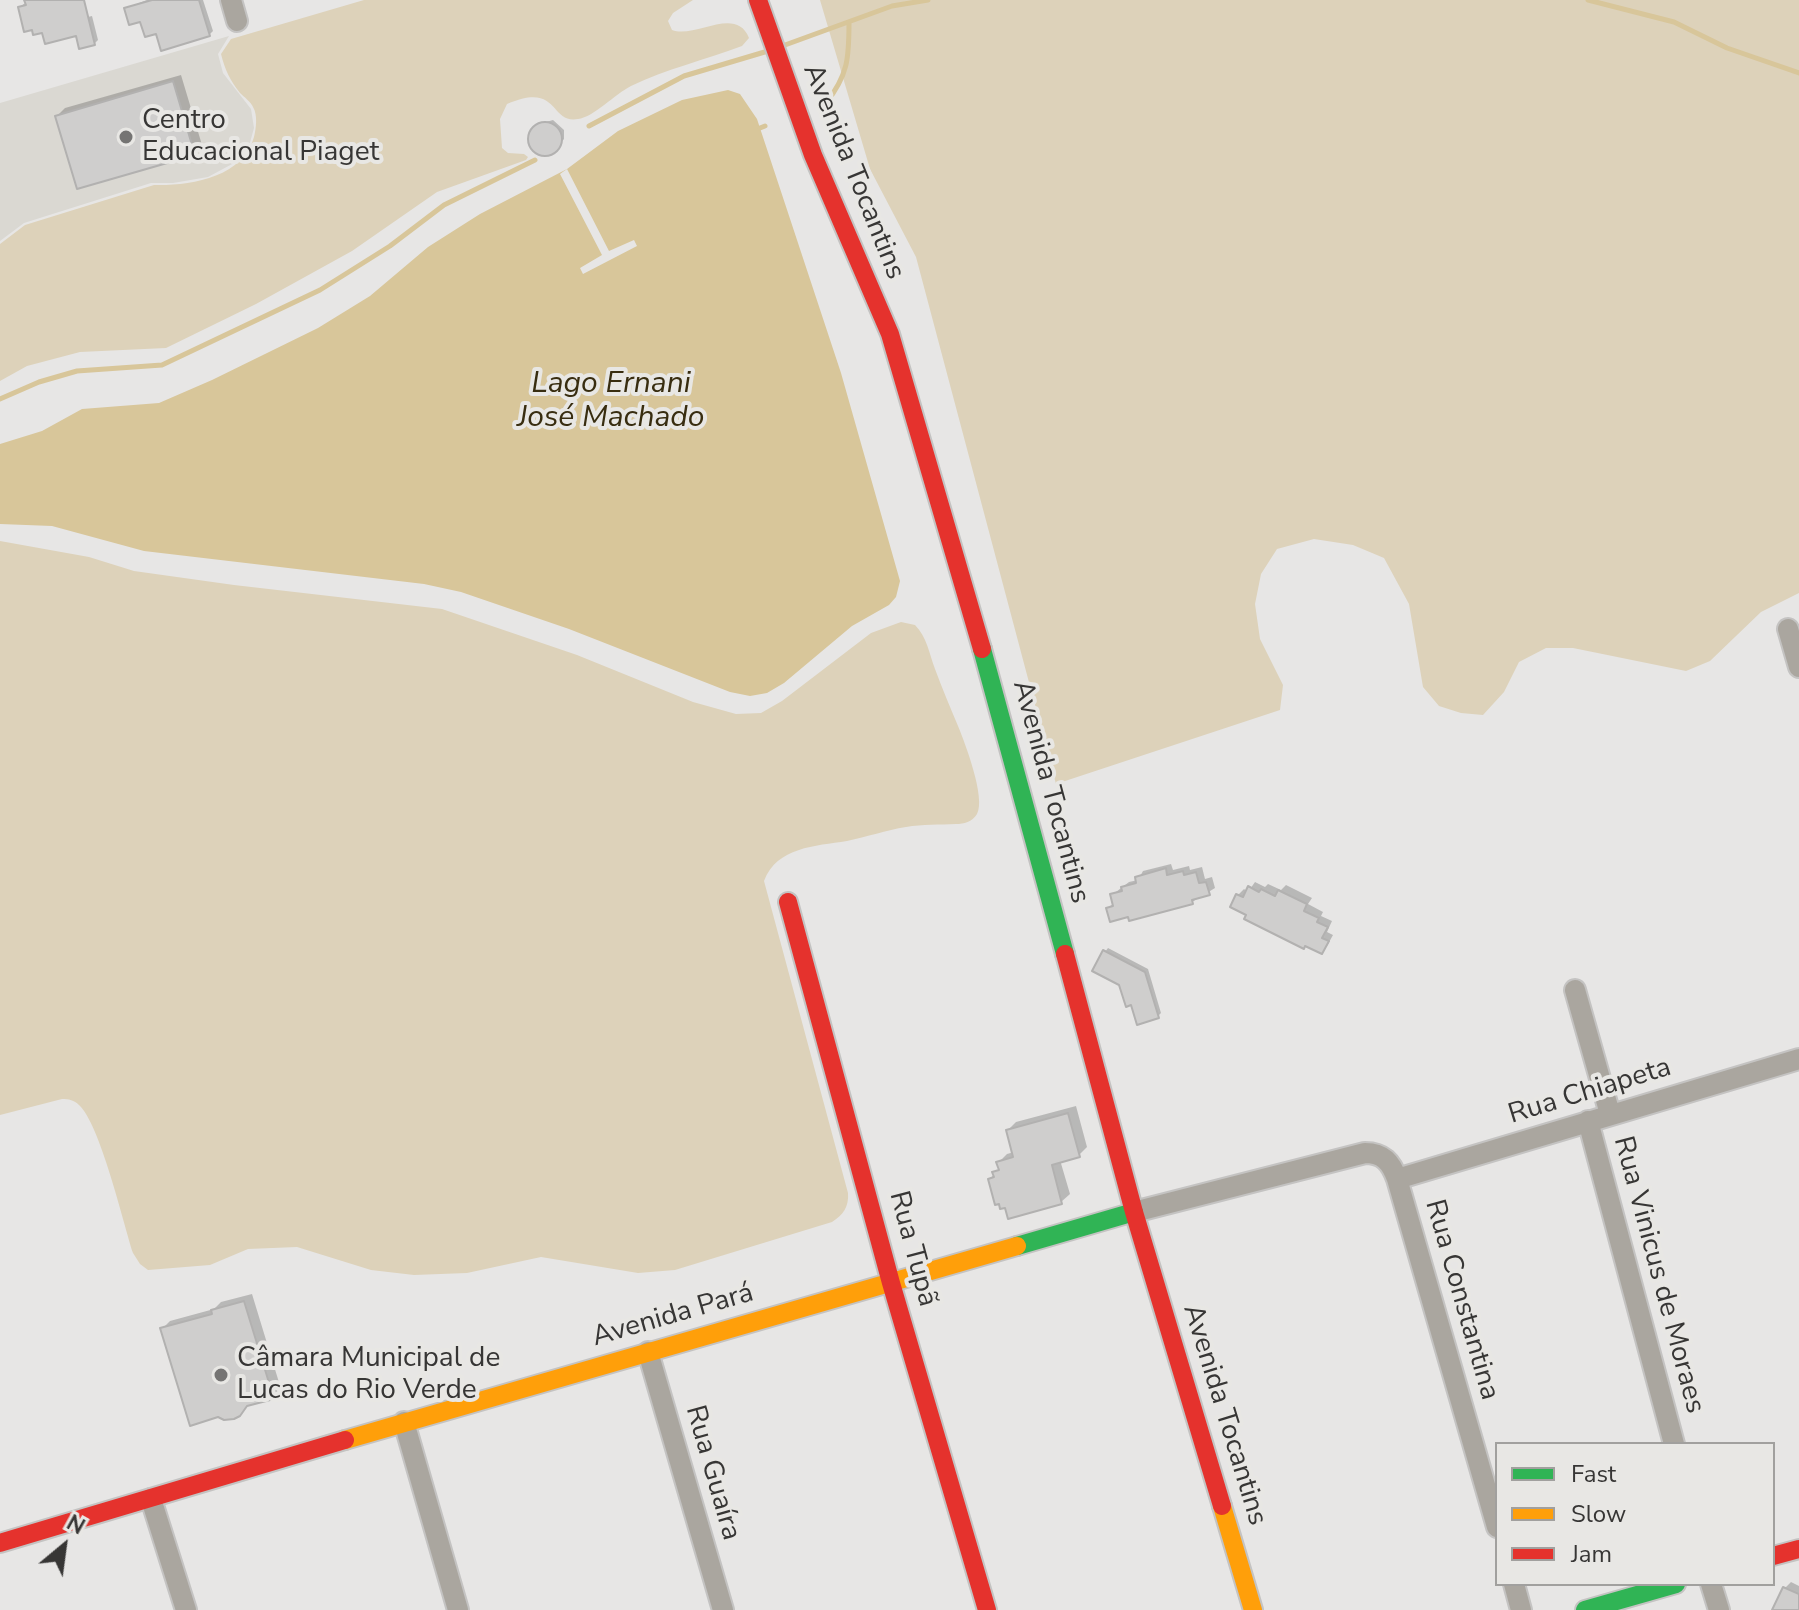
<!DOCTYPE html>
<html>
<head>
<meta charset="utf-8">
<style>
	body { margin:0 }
	#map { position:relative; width:1799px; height:1610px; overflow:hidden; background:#e7e6e5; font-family:"Nunito Sans",sans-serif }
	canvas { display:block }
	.legend { position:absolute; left:1495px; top:1442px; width:280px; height:144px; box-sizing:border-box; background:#e8e7e4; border:2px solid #a1a09e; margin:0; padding:10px 14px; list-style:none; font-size:24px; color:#373635 }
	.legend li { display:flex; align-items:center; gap:16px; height:40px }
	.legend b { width:40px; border:2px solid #a1a09e }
	.north { position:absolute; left:24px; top:1506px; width:80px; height:80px; -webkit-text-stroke:6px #e8e7e4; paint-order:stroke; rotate:29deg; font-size:22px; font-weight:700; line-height:32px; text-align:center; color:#373635 }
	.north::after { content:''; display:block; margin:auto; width:28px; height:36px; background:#373635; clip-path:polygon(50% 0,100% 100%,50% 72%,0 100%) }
</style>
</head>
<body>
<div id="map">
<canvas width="1799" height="1610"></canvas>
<ul class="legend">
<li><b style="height:10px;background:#30b455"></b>Fast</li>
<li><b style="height:10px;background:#ff9f0a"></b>Slow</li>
<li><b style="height:10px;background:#e5322d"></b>Jam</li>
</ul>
<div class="north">N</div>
</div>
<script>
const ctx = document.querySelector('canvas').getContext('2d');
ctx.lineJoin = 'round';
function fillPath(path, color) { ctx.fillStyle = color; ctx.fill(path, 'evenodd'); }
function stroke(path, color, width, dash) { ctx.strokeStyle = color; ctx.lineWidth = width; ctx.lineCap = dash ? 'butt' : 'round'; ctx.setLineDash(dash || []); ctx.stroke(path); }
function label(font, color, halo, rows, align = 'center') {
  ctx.font = font + ' "Nunito Sans",sans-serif'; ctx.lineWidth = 8; ctx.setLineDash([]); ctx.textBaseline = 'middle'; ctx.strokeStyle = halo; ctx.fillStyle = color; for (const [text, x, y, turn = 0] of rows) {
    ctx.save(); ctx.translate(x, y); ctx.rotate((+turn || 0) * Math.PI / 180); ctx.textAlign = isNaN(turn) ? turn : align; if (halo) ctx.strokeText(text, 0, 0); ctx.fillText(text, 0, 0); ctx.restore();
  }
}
const built = new Path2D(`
	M229 36 218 54 223 73 251 109 254 128 249 146 234 163 208 177 173 183H151L24 223 0 241V103Z`);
const green = new Path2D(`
	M364 0H693L673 13 668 21 672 30C695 39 736 5 749 38L742 46C705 60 666 69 631 86 615 94 594 117 578 119 549 124 560 81 507 104L500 119 502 148 508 153 524 154 528 157 526 160 437 192 352 251 256 304 166 348 80 352 27 366 0 381V244L25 225 154 185C189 186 243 178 254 137 256 129 258 115 253 107 251 102 244 97 240 93 230 80 225 70 221 54L231 39Z
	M820 0H1799V593L1761 612 1710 661 1686 671 1573 648H1546L1519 662 1504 692 1483 715 1461 713 1439 706 1423 687 1409 604 1384 558 1353 545 1314 539 1277 549 1261 574 1255 604 1260 639 1283 685 1280 710 1056 784 916 257 870 169Z
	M0 541 89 557 134 571 234 585 442 609 577 655 693 702 736 714 761 713 782 701 871 633 901 622 915 625C927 637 929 653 935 669 942 688 950 707 958 726 965 743 986 798 977 814 972 822 964 824 956 824 939 825 923 824 906 827 886 830 867 837 847 841 815 846 777 847 764 881L848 1193C849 1207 843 1215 832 1222L675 1270 638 1273 541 1257 467 1273 414 1275 371 1270 297 1247 248 1249 210 1265 148 1270 140 1264 133 1253C123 1222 100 1124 79 1105 74 1100 69 1099 62 1099L0 1115Z`);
const water = new Path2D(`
	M728 90 740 94 757 119 841 373 900 581 896 597 889 605 852 626 784 683 767 693 750 696 730 692 569 629 461 592 424 584 144 551 52 526 0 524V444L42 431 82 409 159 403 212 380 318 328 370 296 428 247 480 214 567 169 618 131 682 100Z`);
const pier = new Path2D(`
	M567 169 609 251 634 240 637 246 583 274 580 268 602 255 560 174Z`);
const shadow = new Path2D(`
	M29 0H74L80 19 92 16 98 40 94 44 77 34 44 30 20 7Z
	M147 0H203L213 31 209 35 157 31 126 8Z
	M181 75 202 145 194 153 57 116 65 108Z
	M553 120 564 130V139L554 152 540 153 532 147 531 137 539 124Z
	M1171 864 1173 870 1189 866 1190 870 1202 867 1205 879 1212 877 1215 888 1192 902 1129 914 1108 908 1114 903 1112 895 1129 882 1138 880 1143 871Z
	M1255 882 1265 887 1268 884 1281 890 1286 885 1312 898 1308 904 1323 912 1321 916 1332 921 1327 932 1333 935 1327 946 1322 952 1249 914 1238 895 1244 889 1248 892Z
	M1108 948 1148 969 1161 1013 1158 1016 1132 1003 1105 952Z
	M1076 1106 1087 1147 1079 1155 1060 1160 1070 1194 1061 1202 990 1179 1000 1167 999 1162 1007 1154 1014 1152 1008 1130 1016 1122Z
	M252 1294 281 1389 273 1397 162 1329 170 1321 214 1309 221 1302Z
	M1791 1582 1799 1586V1610L1775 1609 1785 1588Z`);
const stream = new Path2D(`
	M1588 0 1674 22 1727 48 1799 73
	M785 45 892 6 928 0
	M826 103C848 75 849 58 849 23
	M589 126 684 76 768 51
	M760 128 765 126
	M0 399 39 382 77 371 162 365 320 290 390 246 444 205 535 160`);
const building = new Path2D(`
	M24 0H84L95 45 79 49 76 36 45 44 42 33 33 35 32 30 24 32 18 7 26 5Z
	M152 0H199L210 36 161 51 156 34 145 37 140 22 129 25 124 8Z
	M173 81 195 155 77 189 55 116Z
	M528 139a17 17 0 1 1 34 0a17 17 0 1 1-34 0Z
	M1166 868 1167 875 1183 871 1184 875 1196 872 1199 883 1206 882 1210 895 1192 900 1193 904 1129 921 1128 917 1110 922 1106 908 1113 906 1110 894 1122 891 1121 887 1136 883 1135 877Z
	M1248 886 1259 892 1261 889 1275 896 1278 890 1307 904 1304 911 1319 918 1317 922 1328 927 1322 938 1329 941 1322 954 1305 946 1304 949 1244 919 1246 915 1230 907 1236 894 1243 897Z
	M1103 950 1145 972 1159 1018 1137 1025 1131 1005 1126 1007 1119 985 1092 971Z
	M1068 1113 1080 1157 1052 1165 1062 1204 1008 1219 1005 1208 1000 1209 999 1204 995 1205 988 1179 994 1177 992 1172 999 1170 996 1162 1013 1157 1006 1130Z
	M244 1301 274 1399 247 1406 240 1416 234 1419 224 1420 218 1417 190 1426 160 1328 212 1314 211 1310Z
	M1783 1587 1799 1594V1610H1772Z`);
const street = new Path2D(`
	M231 0 237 21
	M1788 629 1799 667
	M1575 990 1610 1114
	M1588 1121 1674 1444
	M1397 1179 1799 1059
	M1134 1212 1365 1153C1383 1153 1391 1162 1397 1179L1497 1527
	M648 1352 723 1610
	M404 1422 458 1610
	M151 1499 186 1610
	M1514 1584 1521 1610
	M1711 1584 1719 1610`);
const fast = new Path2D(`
	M982 649 1065 954
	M1017 1246 1134 1212
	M1585 1610 1676 1584`);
const slow = new Path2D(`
	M345 1440 1017 1246
	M1222 1506 1253 1610`);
const jam = new Path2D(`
	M758 0 813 155 890 334 982 649
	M788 902 891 1283 987 1610
	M1065 954 1134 1212 1222 1506
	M0 1543 345 1440
	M1773 1556 1799 1549`);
const markers = [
	[126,137,8,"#757473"],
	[221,1375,8,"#757473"]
];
const poiNames = [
	["Centro",142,121],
	["Educacional Piaget",142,153],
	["Câmara Municipal de",237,1359],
	["Lucas do Rio Verde",237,1391]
];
const streetNames = [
	["Avenida Tocantins",853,172,68],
	["Avenida Tocantins",1050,792,75],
	["Rua Chiapeta",1590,1092,-17],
	["Rua Tupã",912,1249,75],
	["Rua Vinicus de Moraes",1658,1275,75],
	["Rua Constantina",1461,1300,74],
	["Avenida Pará",673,1316,-16],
	["Avenida Tocantins",1224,1415,73],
	["Rua Guaíra",712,1473,74]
];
const waterNames = [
	["Lago Ernani",611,385],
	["José Machado",611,419]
];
fillPath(built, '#dad8d2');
fillPath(green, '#ddd2ba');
fillPath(water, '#d8c69a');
fillPath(pier, '#e7e6e5');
fillPath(shadow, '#0003');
stroke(stream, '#d8c69a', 5);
fillPath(building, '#cfcecd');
stroke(building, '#b2b1b0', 2);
stroke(street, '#c4c3c2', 24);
stroke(fast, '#c4c3c2', 22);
stroke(slow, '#c4c3c2', 22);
stroke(jam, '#c4c3c2', 22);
stroke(street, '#aaa69f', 20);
stroke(fast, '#30b455', 18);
stroke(slow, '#ff9f0a', 18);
stroke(jam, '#e5322d', 18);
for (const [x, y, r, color] of markers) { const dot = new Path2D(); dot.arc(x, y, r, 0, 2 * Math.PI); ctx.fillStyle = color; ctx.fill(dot); stroke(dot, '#e8e7e4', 3); }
label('28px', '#373635', '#e8e7e4', poiNames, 'left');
label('28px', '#373635', '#e8e7e4', streetNames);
label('italic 30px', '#382d10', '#e8e7e4', waterNames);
</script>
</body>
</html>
